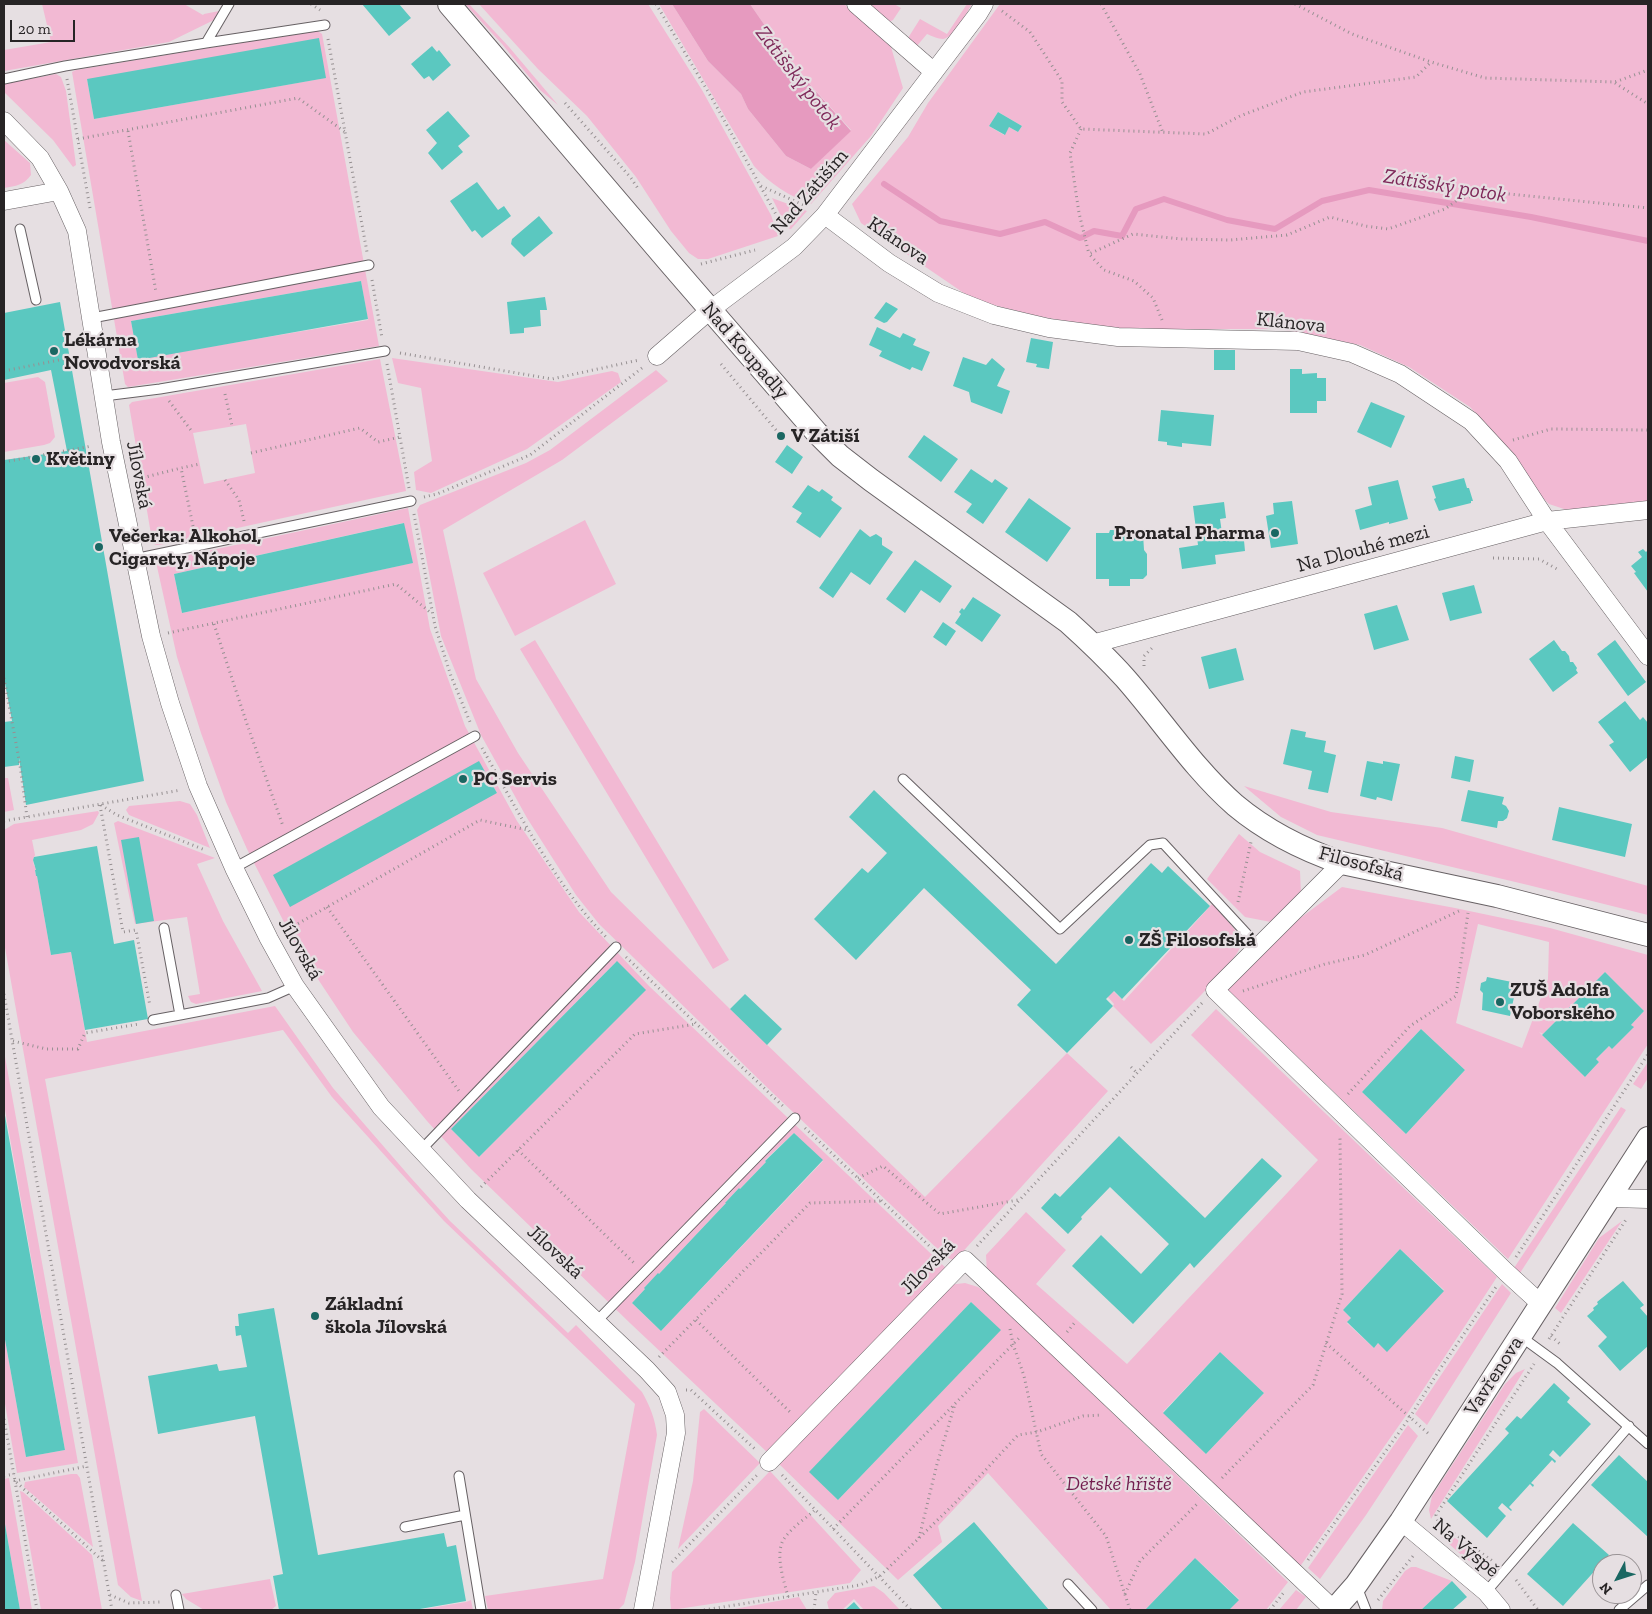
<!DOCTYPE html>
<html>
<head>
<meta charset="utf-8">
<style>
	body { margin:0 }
	#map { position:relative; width:1652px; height:1614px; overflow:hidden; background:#e6dfe2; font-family:"Zilla Slab",serif }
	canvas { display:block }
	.frame { position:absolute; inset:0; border:5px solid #272425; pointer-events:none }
	.north { position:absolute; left:1592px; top:1554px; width:50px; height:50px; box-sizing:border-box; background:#e6dfe2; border:1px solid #9a9496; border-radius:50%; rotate:230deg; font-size:14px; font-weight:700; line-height:20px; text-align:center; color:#272425 }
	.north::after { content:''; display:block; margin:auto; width:18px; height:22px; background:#1a6762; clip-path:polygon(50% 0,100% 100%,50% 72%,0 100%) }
	.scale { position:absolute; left:10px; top:20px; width:65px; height:22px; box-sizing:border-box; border:2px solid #272425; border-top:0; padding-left:6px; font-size:15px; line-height:18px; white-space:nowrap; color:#272425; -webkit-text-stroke:4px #e6dfe2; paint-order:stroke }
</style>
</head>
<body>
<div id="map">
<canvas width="1652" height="1614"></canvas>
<div class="frame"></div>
<div class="north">N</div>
<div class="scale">20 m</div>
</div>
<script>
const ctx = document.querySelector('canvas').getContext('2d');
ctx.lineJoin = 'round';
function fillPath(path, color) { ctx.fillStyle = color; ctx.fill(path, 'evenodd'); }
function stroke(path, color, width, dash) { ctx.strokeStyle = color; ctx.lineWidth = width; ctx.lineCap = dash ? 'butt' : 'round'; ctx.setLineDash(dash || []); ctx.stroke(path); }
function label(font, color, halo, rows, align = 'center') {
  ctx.font = font + ' "Zilla Slab",serif'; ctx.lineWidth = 4.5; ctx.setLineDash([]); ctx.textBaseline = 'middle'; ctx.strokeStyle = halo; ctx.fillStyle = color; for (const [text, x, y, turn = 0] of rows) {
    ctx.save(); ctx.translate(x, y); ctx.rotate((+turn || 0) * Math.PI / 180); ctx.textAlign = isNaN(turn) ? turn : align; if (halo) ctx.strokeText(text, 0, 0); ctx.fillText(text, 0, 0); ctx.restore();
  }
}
const green = new Path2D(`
	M42 4H184L203 15 204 14 224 10 212 21 169 42 4 71V50L51 42Z
	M465 4H469L509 47 558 105 540 90 502 44Z
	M479 4H648L702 90 771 215 778 236 708 259H698L689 253 671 231 636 177 587 116 538 69Z
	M659 4H672L708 61 741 94 748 109 786 156 811 169 851 130 790 62 750 4H844L891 47 903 88 871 136 811 204C789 196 770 184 754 166Z
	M873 4H894L901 8 893 20 889 22 872 6Z
	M967 4H972C966 13 954 38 943 39 938 39 932 36 927 34L916 47 908 38 920 19 947 34Z
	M1000 4H1648V502L1573 512 1549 504 1537 492 1493 431 1470 407 1409 367 1360 345 1280 329H1112L1037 316 974 300 861 223 852 204 908 137 928 103ZM998 112 1022 126 1018 132 1009 127 1004 135 989 126Z
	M316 30 322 34 379 346 128 387 125 384 72 72 76 70ZM325 78 94 119 87 79 326 78ZM361 281 368 320 138 359 131 321Z
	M56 74 61 77 66 91 76 165 73 167 53 140 4 92V84Z
	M4 140 30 163 31 175C24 185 16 186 4 188Z
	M772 198 807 211 791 229 787 228Z
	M392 358 558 382 612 371 618 373 621 382 527 449 431 493 416 490 414 472 432 461 421 388 398 383Z
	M380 359 406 491 160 545H155L152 540 129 405 132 402ZM246 424 255 473 204 484 193 433Z
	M656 370 668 381 562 460 443 530 476 679 518 753 611 892 730 1009 925 1197 1067 1053 1108 1091 958 1257 953 1260 946 1257 775 1095 599 924 576 895 527 818 481 735 441 636 417 510 420 505 526 463 550 450Z
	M38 377 45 382 55 437 50 443 44 445 4 452V383Z
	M408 508 430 629 465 726 517 821 579 912 649 986 946 1268 769 1454 631 1324 471 1169 427 1121 353 1032 296 946 247 849 226 802 201 733 177 657 156 562ZM403 523 412 563 182 613 174 574ZM479 762 497 793 274 875ZM616 962 645 990 479 1157 451 1129ZM794 1133 823 1161 661 1331 632 1303 645 1289V1287L658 1274H659L726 1203V1202L739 1188 740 1189 766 1162 765 1160Z
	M585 520 616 584 515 636 483 573Z
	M535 640 729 960 713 969 520 649Z
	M4 778H8L14 810 4 812Z
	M1244 786 1331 812 1442 828 1648 886V915L1528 885 1317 835 1281 817Z
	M180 801 190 804 197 815 210 848 129 815 126 810 129 806Z
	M98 811 99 813 93 824 81 830 32 840 35 855 33 860 34 866H35L36 870 35 871 36 876H37L51 955 71 952 87 1042 275 1006 333 1088 411 1178 450 1221 568 1333 576 1325 642 1392C650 1406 655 1419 657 1435L635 1562 624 1604 618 1610H488L485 1596 603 1579 635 1404 444 1221 332 1097 283 1030 45 1079 142 1601 131 1597 118 1585 4 942V830L14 824Z
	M118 821 215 858 197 864 223 921 262 991 196 1004 191 1002 188 996 200 994 187 917 135 924 114 823Z
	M1239 834 1260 852 1300 871 1301 894 1271 922 1245 917 1207 879Z
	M1342 887 1455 908 1550 928 1648 955V1044L1508 1259 1227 989 1291 925ZM1478 924 1549 942 1548 979 1522 1048 1456 1023ZM1605 972 1644 1011 1631 1025 1633 1028 1612 1049 1609 1046 1596 1059 1599 1062 1585 1077 1539 1032 1543 1034 1555 1022 1553 1019 1556 1021ZM1421 1029 1465 1070 1406 1134 1362 1092Z
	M1212 904C1220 913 1241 932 1241 944 1241 959 1166 1030 1151 1044L1113 1006 1114 1004 1106 995 1111 989 1124 1001Z
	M1216 1009 1497 1277 1407 1414 1299 1568 987 1273 986 1255 1026 1212 1066 1250 1036 1284 1127 1364 1318 1160 1191 1035ZM1400 1249 1444 1290 1387 1351 1378 1343 1374 1348 1347 1323 1351 1318 1343 1310ZM1220 1352 1264 1393 1206 1454 1163 1412Z
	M4 1051 78 1463 17 1473 4 1398V1334L26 1457 65 1450 4 1104Z
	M1648 1062V1078L1641 1089 1633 1084Z
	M1621 1107 1626 1110 1520 1273 1514 1268Z
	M1622 1221 1561 1313 1555 1308 1599 1238Z
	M965 1283 978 1287 993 1298 1288 1582 1266 1610H1229L1239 1599 1195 1558 1145 1610H1111L988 1473 938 1526 942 1542 898 1580 777 1462 948 1285ZM971 1302 1000 1330 838 1500 810 1472Z
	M1502 1284 1511 1293 1427 1425 1415 1414Z
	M1525 1369 1431 1519 1429 1510 1432 1496 1505 1384 1516 1373Z
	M704 1409 760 1463 678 1549 693 1481 700 1412Z
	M1408 1425 1418 1436 1366 1515 1320 1579 1308 1568Z
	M770 1471 861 1570 850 1583 671 1610 670 1598 672 1572Z
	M71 1474H77L80 1478 93 1547 24 1487 25 1482Z
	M9 1478 32 1610H20L4 1518V1479Z
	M20 1491 23 1492 92 1555 102 1610H41Z
	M1444 1530 1469 1548 1490 1566H1478L1466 1559 1439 1535Z
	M1411 1567H1416L1452 1581 1421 1610H1382L1383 1601 1405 1571Z
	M270 1579 276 1606 271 1610H204L186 1599 182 1594Z
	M874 1586 884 1593 900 1610H864L854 1599 842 1610H829L827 1602 835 1593Z
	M1296 1590 1306 1597 1296 1610H1279Z
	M799 1597 807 1610H729Z
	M471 1600 473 1610H418L466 1602Z`);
const water = new Path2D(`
	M672 4H750L790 62 851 131 811 169 786 156 748 109 741 94 708 61Z`);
const stream = new Path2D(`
	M884 184 940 221 1000 234 1045 222 1080 238 1083 237
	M1086 235 1094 231 1122 236 1136 209 1164 199 1227 220 1275 229 1322 201 1369 190 1531 217 1648 241`);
const building = new Path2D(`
	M362 4H399L411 18 389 36Z
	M319 38 326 78 94 119 87 79Z
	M432 46 437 52 439 50 451 65 433 81 429 76 424 79 411 64Z
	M448 111 470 136 458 146 463 152 442 170 428 153 437 143 426 130Z
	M998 112 1022 126 1018 132 1009 127 1005 135 989 126Z
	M477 182 498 210 504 206 511 216 482 238 475 230 472 232 450 201Z
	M539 216 553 233 524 257 511 244 512 239Z
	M361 281 368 319 138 360 131 321Z
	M545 297 547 310H540L541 326 524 328V333L510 334 507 302Z
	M60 302 144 781 26 805 19 758V765L4 767V722L12 721 4 678V460L67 451 51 370 4 380V313Z
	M886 302 898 309 887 322 884 323 874 318Z
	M877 327 900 338 903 333 916 339 913 345 930 352 922 371 912 367 910 370 879 356 882 351 869 345Z
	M1031 338 1053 342 1049 369 1036 367 1037 364 1026 362Z
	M1214 350H1235V370H1214Z
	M963 357 986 365 992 358 1005 369 997 386 1010 391 1002 414 971 402 969 392 953 386Z
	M1290 369H1302V374L1317 373V378H1326V401H1317V413H1290Z
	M1371 402 1405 416 1391 448 1357 432Z
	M1161 410 1214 415 1211 446 1182 443V447L1167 445V442L1158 441Z
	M924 435 958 459 941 482 908 457Z
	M787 445 803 457 792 474 775 462Z
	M971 469 992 483 995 479 1008 488 983 524 966 512 972 504 954 492Z
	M1464 478 1467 488H1469L1473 501H1471V503L1439 511 1434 499 1436 498 1432 486Z
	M1398 480 1408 519 1389 524V522L1360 530 1355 510 1372 505 1368 487Z
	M808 485 819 492 822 489 833 497 831 500 842 508 820 538 796 522 802 513 792 507Z
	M1029 498 1071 528 1047 562 1005 532Z
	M1292 501 1298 544 1271 548 1266 516 1274 514 1273 503Z
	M1224 502 1226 518 1220 519 1222 533 1243 530 1245 551 1215 555 1216 564 1182 569 1179 548 1198 545 1193 506Z
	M404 523 413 563 182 613 174 574Z
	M860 529 870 537 876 534 882 538V545L893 552 870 585 851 572 833 598 819 588Z
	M1110 530H1129L1130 533 1143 534 1144 550 1147 554V575L1143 579H1130V586H1109V579H1096V533H1109Z
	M1643 549 1646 552 1648 550V592L1634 573 1636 572 1631 566 1642 557 1638 552Z
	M915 560 952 586 940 603 921 590 905 613 886 599Z
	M1474 585 1482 613 1450 621 1442 593Z
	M973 597 1001 615 982 642 955 623 961 614 959 612 962 608 964 610Z
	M1397 605 1409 640 1374 650 1364 614Z
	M943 622 956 631 946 646 933 637Z
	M1554 640 1562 651H1565L1569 656 1570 662H1573L1577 668 1576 670 1578 673 1553 692 1529 659Z
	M1615 640 1646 682 1628 696 1597 654Z
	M1236 648 1244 680 1209 689 1201 657Z
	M1625 701 1640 720 1643 717 1648 723V757L1630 772 1609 745 1614 742 1598 722Z
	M1291 729 1306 732 1305 737 1326 741 1324 752 1336 755 1328 793 1308 789 1312 771 1283 764Z
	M1455 756 1474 760 1470 782 1451 778Z
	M479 761 497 793 290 907 273 875Z
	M1367 761 1383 764V761L1400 764 1392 801 1377 797 1376 800 1360 796Z
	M874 790 1056 964 1151 863 1162 873 1168 866 1210 906 1122 999 1114 991 1106 999 1113 1006 1067 1053 1017 1005 1031 990 924 888 856 960 814 919 862 868 868 873 887 853 849 817Z
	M1468 790 1504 797 1502 804 1506 806 1509 811 1507 818 1503 821H1498L1497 828 1461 821Z
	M1559 807 1632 824 1625 857 1552 840Z
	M139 837 154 921 136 924 121 840Z
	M97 846 114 944 134 940 148 1019 85 1030 71 952 51 955 37 876H36L35 870H36L33 860 34 857Z
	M617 961 646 990 479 1157 451 1129Z
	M1605 972 1644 1011 1631 1025 1634 1027 1612 1049 1609 1046 1596 1059 1599 1062 1585 1077 1542 1035Z
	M1487 977 1517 983 1510 1016 1482 1010 1483 993 1480 990 1481 983 1486 981Z
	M745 994 782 1029 767 1045 730 1009Z
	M1421 1029 1465 1070 1406 1134 1362 1092Z
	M4 1110 65 1450 26 1457 4 1334Z
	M794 1133 823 1160 661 1331 632 1303 645 1289 644 1288 658 1273 659 1274 726 1203H725L739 1188 740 1189 766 1162 765 1161Z
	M1119 1136 1205 1218 1262 1158 1282 1176 1194 1268 1190 1263 1133 1324 1072 1266 1101 1235 1141 1274 1169 1244 1110 1187 1081 1217 1082 1219 1068 1234 1041 1208 1055 1193 1060 1197Z
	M1400 1249 1444 1291 1387 1352 1378 1343 1374 1348 1347 1322 1351 1318 1343 1310Z
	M1623 1281 1644 1305 1640 1308 1648 1317V1346L1620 1371 1598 1346 1607 1337 1587 1316 1594 1310 1593 1308 1598 1304 1597 1302Z
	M971 1302 1001 1330 838 1500 809 1472Z
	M274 1308 318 1555 444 1533 447 1547 456 1545 466 1601 414 1610H279L273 1576 283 1574 255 1416 158 1434 148 1376 217 1364 219 1371 247 1367 241 1335 236 1336 235 1326H239L238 1314Z
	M1220 1352 1264 1393 1206 1454 1163 1413Z
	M1554 1383 1570 1398 1567 1402 1591 1424 1560 1457 1553 1450 1549 1455 1556 1461 1555 1463 1552 1460 1531 1483 1534 1485 1533 1487 1530 1484 1509 1507 1512 1510 1511 1511 1502 1503 1498 1508 1506 1516 1487 1538 1447 1501 1509 1433 1505 1429 1517 1416 1521 1419Z
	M1619 1455 1648 1482V1537L1591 1485Z
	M974 1522 1049 1610H943L913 1575Z
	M1573 1523 1609 1555 1563 1606 1527 1574Z
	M4 1524H5L20 1610H4Z
	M1195 1558 1239 1600 1229 1610H1145Z
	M1452 1581 1467 1597 1452 1610H1421Z
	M854 1602 861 1610H845Z`);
const path = new Path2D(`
	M311 4 320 10
	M656 4 713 100 784 229
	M1101 4 1140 74 1163 133
	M1295 4 1352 34 1431 62 1485 78 1615 82 1648 70
	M1002 11 1030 32 1062 81V102L1081 129 1206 134 1240 116 1303 92 1416 77 1431 62
	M328 39 367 252
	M67 79 90 208
	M1615 83 1648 104
	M565 103 631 178 639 190
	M1081 129 1070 153 1079 213 1089 254
	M128 131 156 292
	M78 139 298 98 345 132
	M761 186 806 206
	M701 264 755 250
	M372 280 382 338
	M1162 320 1153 298 1134 281 1104 270 1089 254 1133 234 1182 239 1230 240 1287 235 1330 217 1365 226 1388 229 1445 209 1460 198 1499 193 1648 208
	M400 353 552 379 639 360
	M387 364 409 488
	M721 364 781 436
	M4 371 79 356
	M225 394 232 426
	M169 401 193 433
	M1513 440 1551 429 1648 430
	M251 453 360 428 378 442 400 437
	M4 462 92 446
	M138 479 181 468
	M225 480 239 500 244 521
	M424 497 437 494 530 455 642 368
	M414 514 435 626 451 676 470 722
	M194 531 181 468 200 464
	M1493 558 1539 559 1557 569
	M214 624 247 724 283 826
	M168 633 396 584 431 613
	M1144 666V656L1152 648
	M4 678 20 765 27 817
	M482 748C518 811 555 885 606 937
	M100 805 123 932 136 930 150 1006
	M101 805 117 815 205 850
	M4 821 181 790
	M1238 902 1251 842
	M327 907 459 1091
	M285 931 480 820 528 830
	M626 957 785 1108
	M1243 991 1325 964 1365 955 1459 911
	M4 994 112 1610
	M13 1041 46 1049H78L85 1033 139 1024
	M1131 1067 1137 1073
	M1348 1094 1410 1026 1456 996 1468 913
	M805 1128 942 1258
	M518 1150 634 1263
	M858 1178 883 1166 940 1214 1018 1200
	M481 1187 635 1034 696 1024
	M977 1246 1202 1003
	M1516 1257 1648 1054
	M696 1320 790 1412
	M1010 1329 1013 1344 1024 1376 1041 1454 1106 1536 1130 1610
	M1067 1332 1076 1321
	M1551 1336 1560 1344
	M1549 1339 1627 1218
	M1326 1343 1430 1435
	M659 1357 810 1203 881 1201
	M686 1390H691L756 1450
	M4 1419 15 1481 103 1561
	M782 1475 911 1610
	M4 1476 14 1474
	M1222 1478 1313 1385 1342 1294 1340 1138
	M1438 1522 1494 1562
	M1436 1525 1438 1521 1436 1515 1534 1364
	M833 1529 1020 1337
	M919 1538 937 1464 955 1404
	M1308 1560 1410 1417 1438 1372 1496 1287
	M672 1562 757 1475
	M1516 1580 1538 1610
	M1125 1594 1140 1561 1197 1504
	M110 1595 129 1603 162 1602
	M788 1597C784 1580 773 1551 786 1536 794 1526 806 1518 815 1510
	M1378 1600 1413 1556
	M37 1610 15 1481 87 1466
	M704 1610 860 1585 880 1576 956 1502 1018 1435 1037 1432 1083 1416 1101 1415
	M814 1610 816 1592
	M1270 1610 1285 1591`);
const service = new Path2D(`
	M206 43 325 25
	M4 79 65 66 206 43 229 4
	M20 229 36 300
	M92 318 369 265
	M104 396 160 389 385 351
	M134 559 411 501
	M903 779 1060 929 1150 845 1163 843 1258 946
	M234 868 475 736
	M164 928 180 1015 268 998 295 986
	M153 1020 180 1015
	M421 1150 616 947
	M597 1321 795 1118
	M1520 1336 1557 1363 1648 1444
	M459 1476 481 1610
	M405 1527 465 1515
	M1068 1584 1092 1610
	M1357 1587 1366 1610
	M1486 1592 1629 1426
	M176 1595 179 1610
	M1619 1610 1648 1585`);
const minor = new Path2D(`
	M856 4 934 72
	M4 121 40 158 59 191 77 231 111 442 151 636 170 703 198 786 234 868 269 939 295 986 381 1107 468 1200 647 1370 667 1392 675 1415 676 1433 643 1610
	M4 201 59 191
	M825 215 889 263 938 293 994 315 1049 328 1118 337 1298 341 1352 353 1400 374 1471 421 1508 461 1547 521 1648 656
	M657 356 710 310 794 247 825 215 978 14 984 4
	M1092 644 1547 521 1648 510
	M1342 863 1215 990 1506 1272 1541 1304
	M1610 1198 1648 1199
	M769 1462 965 1260 1334 1610
	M1401 1521 1486 1592 1501 1610`);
const tertiary = new Path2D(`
	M449 4 669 262 817 433 840 456 871 480 1068 622C1088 640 1107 658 1125 678 1162 720 1193 768 1235 805 1266 831 1304 850 1342 863L1497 896 1648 935
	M1334 1610 1356 1585 1401 1521 1648 1138`);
const markers = [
	[54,351,5,"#1a6762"],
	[781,436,5,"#1a6762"],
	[36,459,5,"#1a6762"],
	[1275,533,5,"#1a6762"],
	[99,547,5,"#1a6762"],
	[463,779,5,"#1a6762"],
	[1129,940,5,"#1a6762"],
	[1500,1002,5,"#1a6762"],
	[315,1316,5,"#1a6762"]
];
const streetNames = [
	["Nad Zátiším",810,192,-49],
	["Klánova",898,241,34],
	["Klánova",1291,323,6],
	["Nad Koupadly",745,351,49],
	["Jílovská",139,475,79],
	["Na Dlouhé mezi",1363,549,-15],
	["Filosofská",1361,864,15],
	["Jílovská",300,949,60],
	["Jílovská",555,1252,43],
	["Jílovská",928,1267,-46],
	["Vavřenova",1494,1376,-57],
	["Na Výspě",1466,1548,40]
];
const poiNames = [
	["Lékárna",64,340],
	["Novodvorská",64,363],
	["V Zátiší",791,436],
	["Květiny",46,459],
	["Pronatal Pharma",1265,533,"right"],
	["Večerka: Alkohol,",109,536],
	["Cigarety, Nápoje",109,559],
	["PC Servis",473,779],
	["ZŠ Filosofská",1139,940],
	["ZUŠ Adolfa",1510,990],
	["Voborského",1510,1013],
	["Základní",325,1304],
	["škola Jílovská",325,1327]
];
const parkNames = [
	["Dětské hřiště",1119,1484]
];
const waterNames = [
	["Zátišský potok",798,78,52],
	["Zátišský potok",1445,186,9]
];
fillPath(green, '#f2b9d3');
fillPath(water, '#e69abf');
stroke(stream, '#e69abf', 6);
fillPath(building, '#5bc8c0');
stroke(service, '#676164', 11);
stroke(minor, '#676164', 19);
stroke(tertiary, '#676164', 24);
stroke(path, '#969092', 3, [1, 4]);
stroke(service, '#fff', 9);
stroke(minor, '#fff', 18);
stroke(tertiary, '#fff', 22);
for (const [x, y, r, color] of markers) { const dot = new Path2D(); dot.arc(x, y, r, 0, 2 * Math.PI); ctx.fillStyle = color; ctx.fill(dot); stroke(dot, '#e6dfe2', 2); }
label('20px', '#272425', '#e6dfe2', streetNames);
label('bold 20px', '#272425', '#e6dfe2', poiNames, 'left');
label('italic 20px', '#711b4d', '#e6dfe2', parkNames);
label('italic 21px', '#7e2859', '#e6dfe2', waterNames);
</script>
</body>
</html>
